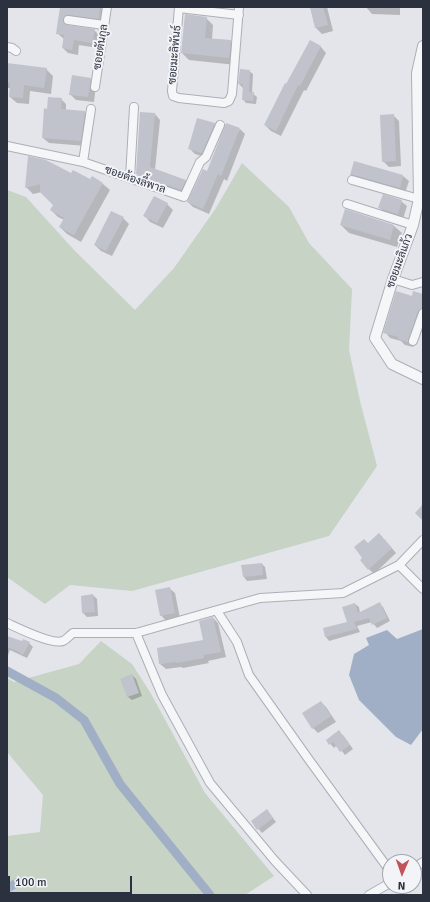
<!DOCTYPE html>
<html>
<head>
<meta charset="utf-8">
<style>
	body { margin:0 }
	#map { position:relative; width:430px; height:902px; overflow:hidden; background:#e3e5ea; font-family:Signika,sans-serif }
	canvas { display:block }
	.frame { position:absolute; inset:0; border:8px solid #2c3140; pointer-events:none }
	.north { position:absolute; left:382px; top:854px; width:40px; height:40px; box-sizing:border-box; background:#f2f4f7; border:1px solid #a3a6ae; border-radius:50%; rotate:182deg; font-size:11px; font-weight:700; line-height:16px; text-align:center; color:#2c3140 }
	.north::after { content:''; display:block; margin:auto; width:14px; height:18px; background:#c35358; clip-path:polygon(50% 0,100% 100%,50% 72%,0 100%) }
	.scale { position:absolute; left:8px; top:876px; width:124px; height:18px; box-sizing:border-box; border:2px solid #2c3140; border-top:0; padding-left:5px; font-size:12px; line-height:14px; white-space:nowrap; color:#2c3140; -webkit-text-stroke:3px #f2f4f7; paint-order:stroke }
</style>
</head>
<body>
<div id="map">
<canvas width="430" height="902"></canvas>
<div class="frame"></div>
<div class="north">N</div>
<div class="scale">100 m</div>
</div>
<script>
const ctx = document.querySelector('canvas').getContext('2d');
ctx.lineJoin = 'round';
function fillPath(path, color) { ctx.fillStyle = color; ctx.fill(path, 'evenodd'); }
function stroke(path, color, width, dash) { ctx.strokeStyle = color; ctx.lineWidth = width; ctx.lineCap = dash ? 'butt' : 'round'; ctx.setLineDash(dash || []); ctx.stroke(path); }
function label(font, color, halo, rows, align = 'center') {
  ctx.font = font + ' Signika,Sarabun,sans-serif'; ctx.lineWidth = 4; ctx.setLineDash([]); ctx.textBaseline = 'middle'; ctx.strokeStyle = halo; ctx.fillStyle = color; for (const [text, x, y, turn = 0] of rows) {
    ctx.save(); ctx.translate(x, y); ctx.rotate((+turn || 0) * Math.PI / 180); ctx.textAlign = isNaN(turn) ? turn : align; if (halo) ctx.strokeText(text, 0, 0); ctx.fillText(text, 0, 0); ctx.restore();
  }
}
const green = new Path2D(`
	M242 163 289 207 309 243 352 289 349 350 360 401 377 466 329 536 132 591 70 585 45 604 7 577V190L26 197 74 250 135 310 174 268 216 208Z
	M101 641 132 664 150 692 205 793 274 876 245 895H7V836L40 832 43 795 7 752V678L14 682 79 664Z`);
const water = new Path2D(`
	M423 629V729L411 745 396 737 359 700 349 675 354 654 369 645 366 638 387 630 397 639Z`);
const shadow = new Path2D(`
	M61 7H100L105 12 104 24 71 20 68 25V27L94 30 100 36 98 48 79 45 78 55 68 53 63 48 64 39 57 33Z
	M310 7H327L333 31 322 34 316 28Z
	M366 7H400V15L372 14Z
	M206 18 213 25 212 39 230 41 237 48 236 65 189 60 182 53Z
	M310 42 321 47 326 53 306 91 304 90 281 136 271 131 265 125Z
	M7 64 46 69 53 76 51 94 30 91 29 104 17 103 10 97 11 88H7Z
	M249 71 253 74 252 93 257 97 256 104 246 103 243 99V88L239 84Z
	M90 79 96 84 94 102 76 100 70 94Z
	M61 99 66 104V111L84 112 90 117 86 146 49 143 43 138 48 110Z
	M155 114 160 120 155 170 185 180 190 186 186 195 142 179 137 174Z
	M393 115 399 121 401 166 389 167 383 161Z
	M214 124 220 130 208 158 195 154 189 148Z
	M240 129 245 134 227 181 224 179 209 214 193 207 188 202Z
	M72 174 90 180 92 178 103 184 110 190 81 242 67 234 60 227 64 220 58 217 51 210 58 207 42 192 33 194 26 187Z
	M351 175 403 176 409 181 405 193 357 180Z
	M401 201 407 206 403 219 385 214 380 208Z
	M167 204 173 210 163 228 150 222 145 216Z
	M346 210 394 226 402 233 397 247 349 233 341 225Z
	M123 218 129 224 112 256 101 251 95 245Z
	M423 295V317L413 347 405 345 401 341 390 338 385 332Z
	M384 539 396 553 374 574 369 569 368 544Z
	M262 564 265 567 267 579 247 581 244 577 243 566Z
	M169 588 175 593 180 618 166 621 161 615Z
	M93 595 97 599 98 616 87 617 83 613Z
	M379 603 383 607 390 621 377 628 372 622 357 626 360 632 329 641 326 637 324 629 348 623 355 604 359 607 360 613Z
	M213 618 218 623 226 657 208 661 209 663 183 668 181 667 166 669 160 664 204 641Z
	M7 637 22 643H29L33 647 27 658 10 650 7 658Z
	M132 675 136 679 142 696 132 700 128 697 121 679Z
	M321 702 326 707 336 722 318 733 313 728Z
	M343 735 353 749 345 755 337 745 334 748 327 740Z
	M270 814 276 822 262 833 252 821Z`);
const canal = new Path2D(`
	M7 671 56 698 84 720 120 784 210 895
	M7 888 19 882`);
const building = new Path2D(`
	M60 7H100L99 19 68 15H66L63 19V22L67 25 95 29 92 43 74 40 72 50 62 48 64 35 56 34Z
	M310 7H323L328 25 315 28Z
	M185 14 207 17 205 38 231 40 229 58 181 53Z
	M310 40 321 46 300 86 298 85 276 131 264 125 285 83 286 84Z
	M7 63 47 68 44 88 24 85 23 98 9 97 10 83H7Z
	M240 69 250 70 249 92H254L253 101 242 100 243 84H238Z
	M72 75 91 78 88 97 69 95Z
	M48 97 62 98 61 109 85 111 81 141 42 138 44 108 47 109Z
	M140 112 155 113 150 167 186 180 181 190 136 174Z
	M394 114 396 161 382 162 380 115Z
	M197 118 215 123 202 153 188 149Z
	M226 123 240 128 221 176 218 174 203 209 187 202 203 169 207 171Z
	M28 156 46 160 71 173 73 170 90 179 92 176 103 183 74 235 59 227 64 218 50 210 53 205 40 192V184L25 188Z
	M354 161 403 175 400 188 354 175H350Z
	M383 194 402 200 398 214 378 208Z
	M154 196 168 203 157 223 143 216Z
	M345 209 394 225 390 240 340 225Z
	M111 211 124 217 106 251 94 245Z
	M396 291 412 296 413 291 423 294V304L422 308 418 311 408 342 398 339 399 337 383 333Z
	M423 504V521L415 513Z
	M379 533 392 548 368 570 360 560 362 558 354 547 364 539 368 543Z
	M262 563 263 575 243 577 241 565Z
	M170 587 175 613 160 616 155 590Z
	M93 594 95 612 82 613 81 596Z
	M380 602 387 618 372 625 369 618 354 622 357 629 325 637 323 628 347 622 342 607 355 603 358 613Z
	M213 617 221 652 204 655V658L176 663V662L159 664 157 648 203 640 199 621Z
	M7 636 22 641 23 639 30 642 23 655 17 651 7 647Z
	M132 674 139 693 127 697 120 679Z
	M321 701 331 716 312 729 302 713Z
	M339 730 350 745 340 752 333 742 329 745 326 740Z
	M267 809 273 818 257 830 251 821Z`);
const minor = new Path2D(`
	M179 7 172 91 173 96 179 98 224 103 229 101 232 94 239 7
	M179 8 239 15
	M68 20 104 25
	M7 47 12 48 16 51
	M95 87 107 7
	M7 146 83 162 184 197 200 162 206 157 220 125
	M83 162 91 109
	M130 178 134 107
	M352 180 419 199
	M347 204 413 225
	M393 279 412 285 423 282
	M413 341 423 313
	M399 565 423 589
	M217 611 237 642 249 675 307 757 390 871
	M7 623C18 628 52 645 63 641 66 640 70 635 73 633H136L260 598 343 593 399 565 423 540
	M136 633 162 695 210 783 275 861 307 895
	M414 868 423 862
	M369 895 390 883`);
const tertiary = new Path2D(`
	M423 46 417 73 419 199 413 225 393 279 375 338 392 364 423 379`);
const streetNames = [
	["ซอยตันกูล",101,47,-81],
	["ซอยมะลิพันธ์",175,55,-85],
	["ซอยต้องลี้พาล",135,180,19],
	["ซอยมะลิแก้ว",400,261,-70]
];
fillPath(green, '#c7d3c4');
fillPath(water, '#a1afc6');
fillPath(shadow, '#0003');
stroke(canal, '#a1afc6', 9);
fillPath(building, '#c0c3cc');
stroke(minor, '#acafb7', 10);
stroke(tertiary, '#acafb7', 12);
stroke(minor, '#f5f6f8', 8);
stroke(tertiary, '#f5f6f8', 10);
label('11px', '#2c3140', '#f2f4f7', streetNames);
</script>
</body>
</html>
